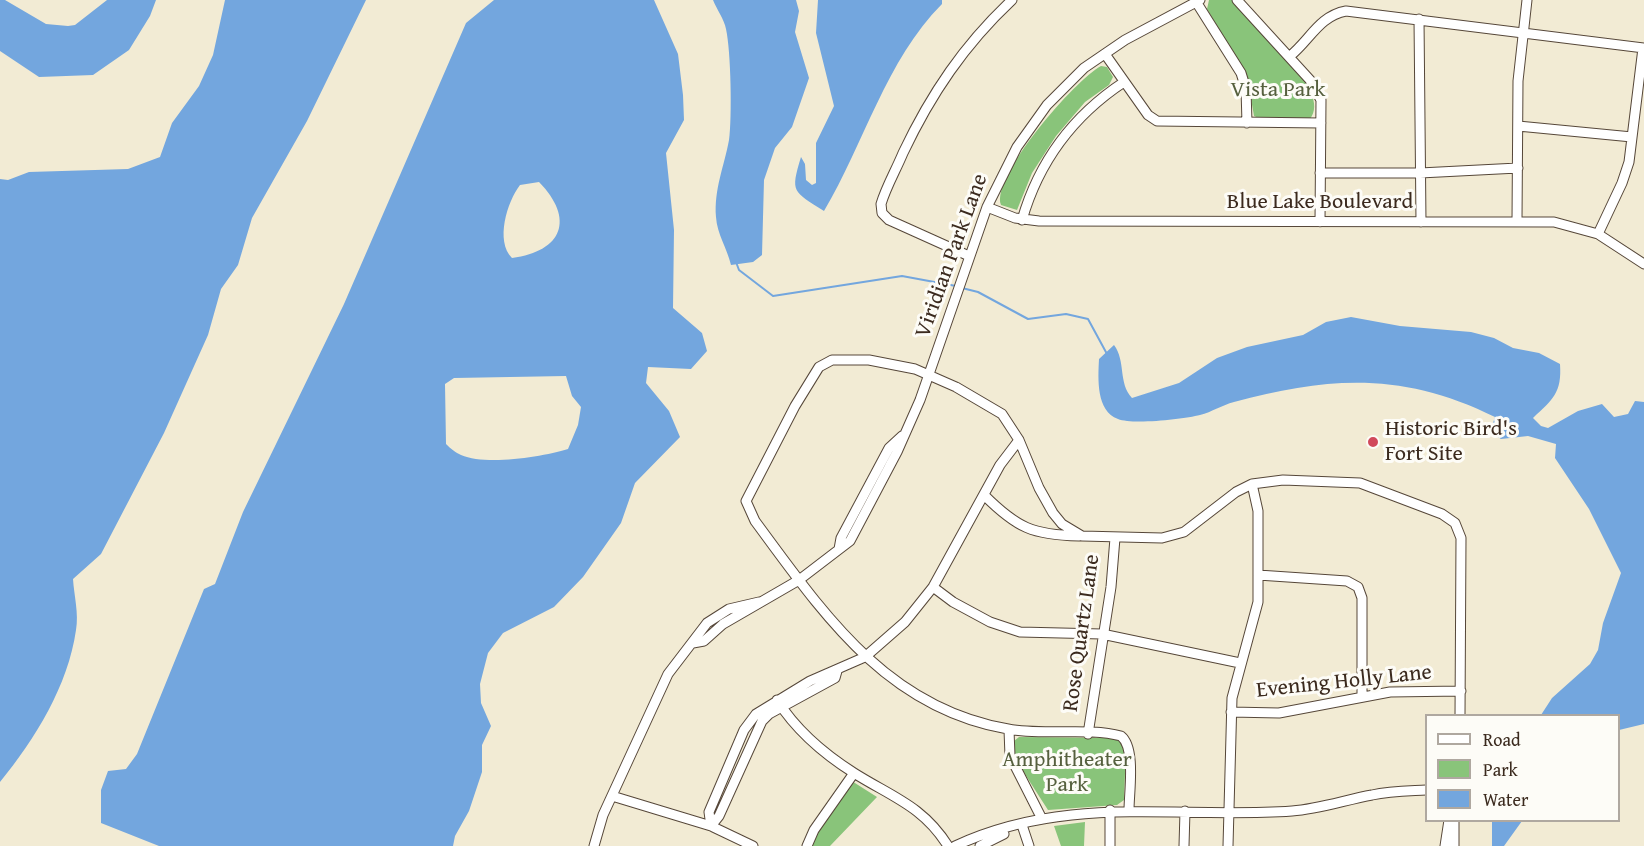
<!DOCTYPE html>
<html>
<head>
<meta charset="utf-8">
<style>
	body { margin:0 }
	#map { position:relative; width:1644px; height:846px; overflow:hidden; background:#f2ebd4; font-family:"Gentium Book Plus",serif }
	canvas { display:block }
	.legend { position:absolute; left:1425px; top:714px; width:195px; height:108px; box-sizing:border-box; background:#fdfcf7; border:2px solid #afa8a0; margin:0; padding:8px 10px; list-style:none; font-size:18px; color:#3b2a1e }
	.legend li { display:flex; align-items:center; gap:12px; height:30px }
	.legend b { width:30px; border:2px solid #afa8a0 }
</style>
</head>
<body>
<div id="map">
<canvas width="1644" height="846"></canvas>
<ul class="legend">
<li><b style="height:8px;background:#fff"></b>Road</li>
<li><b style="height:16px;background:#89c47a"></b>Park</li>
<li><b style="height:16px;background:#73a6de"></b>Water</li>
</ul>
</div>
<script>
const ctx = document.querySelector('canvas').getContext('2d');
ctx.lineJoin = 'round';
function fillPath(path, color) { ctx.fillStyle = color; ctx.fill(path, 'evenodd'); }
function stroke(path, color, width, dash) { ctx.strokeStyle = color; ctx.lineWidth = width; ctx.lineCap = dash ? 'butt' : 'round'; ctx.setLineDash(dash || []); ctx.stroke(path); }
function label(font, color, halo, rows, align = 'center') {
  ctx.font = font + ' "Gentium Book Plus",serif'; ctx.lineWidth = 6; ctx.setLineDash([]); ctx.textBaseline = 'middle'; ctx.strokeStyle = halo; ctx.fillStyle = color; for (const [text, x, y, turn = 0] of rows) {
    ctx.save(); ctx.translate(x, y); ctx.rotate((+turn || 0) * Math.PI / 180); ctx.textAlign = isNaN(turn) ? turn : align; if (halo) ctx.strokeText(text, 0, 0); ctx.fillText(text, 0, 0); ctx.restore();
  }
}
const green = new Path2D(`
	M1209 0H1232C1253 21 1334 91 1310 119L1266 121 1254 116 1247 76 1207 9Z
	M1101 66 1107 67 1113 77 1109 85 1085 102 1056 136 1032 173 1017 210 1001 205C991 176 1075 80 1101 66Z
	M1019 737 1118 738 1126 747 1124 800 1117 805 1048 810 1019 765 1014 756V741Z
	M847 778 877 797 830 846H805Z
	M1085 822 1084 846H1061L1054 826Z`);
const water = new Path2D(`
	M0 0H5L46 24 68 26 75 25 107 0H156L150 16 129 50 93 75 39 77 0 51Z
	M225 0H366L307 121 252 218 238 265 221 289 208 335 164 433 101 554 73 579C74 595 79 614 76 630 68 686 35 739 0 782V179L8 180 29 172 128 169 160 157 172 123 199 86 213 55Z
	M494 0H654L678 54 683 95 684 120 666 153 674 230 673 308 702 333 707 351 691 369 648 367 646 383 669 411 680 437 635 483 621 523 583 577 554 607 503 633 488 653 480 684 481 703 491 726 482 745V772L469 811 455 836 453 846H159L101 823V790L108 771 126 769 137 754 204 589 215 584 243 512 344 304 466 23ZM539 182C575 219 563 251 512 258 495 241 507 202 520 185ZM566 376 572 396 581 407 578 425 568 449C542 457 486 466 461 455 456 453 450 448 446 444L445 384 454 378Z
	M713 0H796L799 11 795 32 809 78 792 127 775 148 764 180 762 255 753 262 731 265C727 248 717 234 716 217 714 189 724 167 729 140 732 117 731 52 726 29 724 19 717 10 713 0Z
	M818 0H942V4C886 60 864 144 824 211 793 191 790 193 801 157L805 164 806 180 812 185 816 183V143L834 106 816 33Z
	M1351 317 1400 326 1471 332 1494 338 1513 348 1539 353 1560 364C1562 393 1553 399 1533 418L1541 426 1548 428 1578 411 1602 404 1614 417 1628 414 1635 401 1644 402V724L1619 730 1618 716 1541 715 1552 698 1590 664 1598 650 1603 623 1621 573 1589 509 1555 458 1556 444 1528 436 1501 439 1490 432 1495 417C1404 372 1330 376 1234 402 1222 405 1212 412 1200 415 1184 419 1133 425 1118 419 1096 411 1098 379 1099 359L1114 345C1126 361 1118 383 1132 398L1179 383 1217 358 1247 347 1303 335 1326 322Z
	M1492 821V820L1522 821 1504 846H1492Z`);
const stream = new Path2D(`
	M736 262 739 270 773 296 902 276 956 286
	M962 288 978 292 1028 319 1066 314 1088 319 1107 354`);
const minor = new Path2D(`
	M1195 0 1241 73 1246 89 1247 123
	M1237 0 1310 80 1321 100 1320 222
	M1419 19 1421 222
	M1105 54 1148 115 1157 121 1321 123
	M1290 56C1310 40 1319 16 1346 11L1644 48
	M1518 126 1632 137
	M1320 173H1420L1518 168
	M987 207 1015 218 1039 221 1554 222 1598 234 1644 264
	M1022 220C1039 161 1074 115 1124 82
	M1517 220 1518 81 1527 0
	M1598 234 1622 183 1629 162 1643 48
	M969 256 889 220 882 213 881 204C886 187 896 170 903 153 931 94 964 45 1012 0
	M984 495C1017 528 1033 535 1079 536
	M839 549 841 538 889 448 902 436
	M1258 575 1347 581 1358 587 1362 598V696
	M933 587 953 602 990 622 1020 632 1102 634 1240 663
	M693 643 704 641 723 624 799 580 850 541 897 452 920 400 987 207 1017 147 1047 105 1084 68 1125 40 1200 0
	M777 700C796 730 824 754 854 773 892 797 923 806 948 846
	M1231 712 1279 713 1390 692 1461 691
	M1009 730 1010 756 1042 819
	M1088 734 1111 587 1115 538
	M612 796 711 826 753 846
	M1129 810C1129 792 1136 748 1121 736 1087 727 1044 736 1008 729 886 708 823 613 755 521L746 501 795 406 819 367 832 360H869L915 369 956 387 1002 414 1019 440 1039 488 1053 513 1062 524 1082 536 1162 538 1184 532 1236 492 1252 484 1283 480 1360 483 1442 514 1455 523 1461 538 1460 716
	M1022 825 1029 846
	M711 826 709 812 744 730 756 714 810 681 865 657 905 622 933 587 1000 465 1019 440
	M711 826 719 816 762 721 769 714 835 678 837 671
	M594 846 603 815 668 674 707 623 729 609 759 602
	M807 846 814 830 854 773
	M955 846C1067 794 1175 819 1292 811 1319 809 1345 800 1372 795 1390 791 1408 791 1426 790
	M980 846 1004 834
	M1110 846V810
	M1184 846 1185 811
	M1228 846 1232 698 1258 602V511L1252 484
	M1445 846 1449 820
	M1454 846V820`);
const markers = [
	[1373,442,6,"#d1495b"]
];
const parkNames = [
	["Vista Park",1278,90],
	["Amphitheater",1067,760],
	["Park",1067,785]
];
const streetNames = [
	["Blue Lake Boulevard",1320,202],
	["Viridian Park Lane",952,256,-70],
	["Rose Quartz Lane",1082,633,-82],
	["Evening Holly Lane",1344,682,-6]
];
const poiNames = [
	["Historic Bird's",1385,429],
	["Fort Site",1385,454]
];
fillPath(green, '#89c47a');
fillPath(water, '#73a6de');
stroke(stream, '#73a6de', 2);
stroke(minor, '#564739', 11);
stroke(minor, '#fff', 9);
for (const [x, y, r, color] of markers) { const dot = new Path2D(); dot.arc(x, y, r, 0, 2 * Math.PI); ctx.fillStyle = color; ctx.fill(dot); stroke(dot, '#fdfcf7', 2); }
label('22px', '#56603e', '#fdfcf7', parkNames);
label('22px', '#3b2a1e', '#fdfcf7', streetNames);
label('22px', '#3b2a1e', '#fdfcf7', poiNames, 'left');
</script>
</body>
</html>
